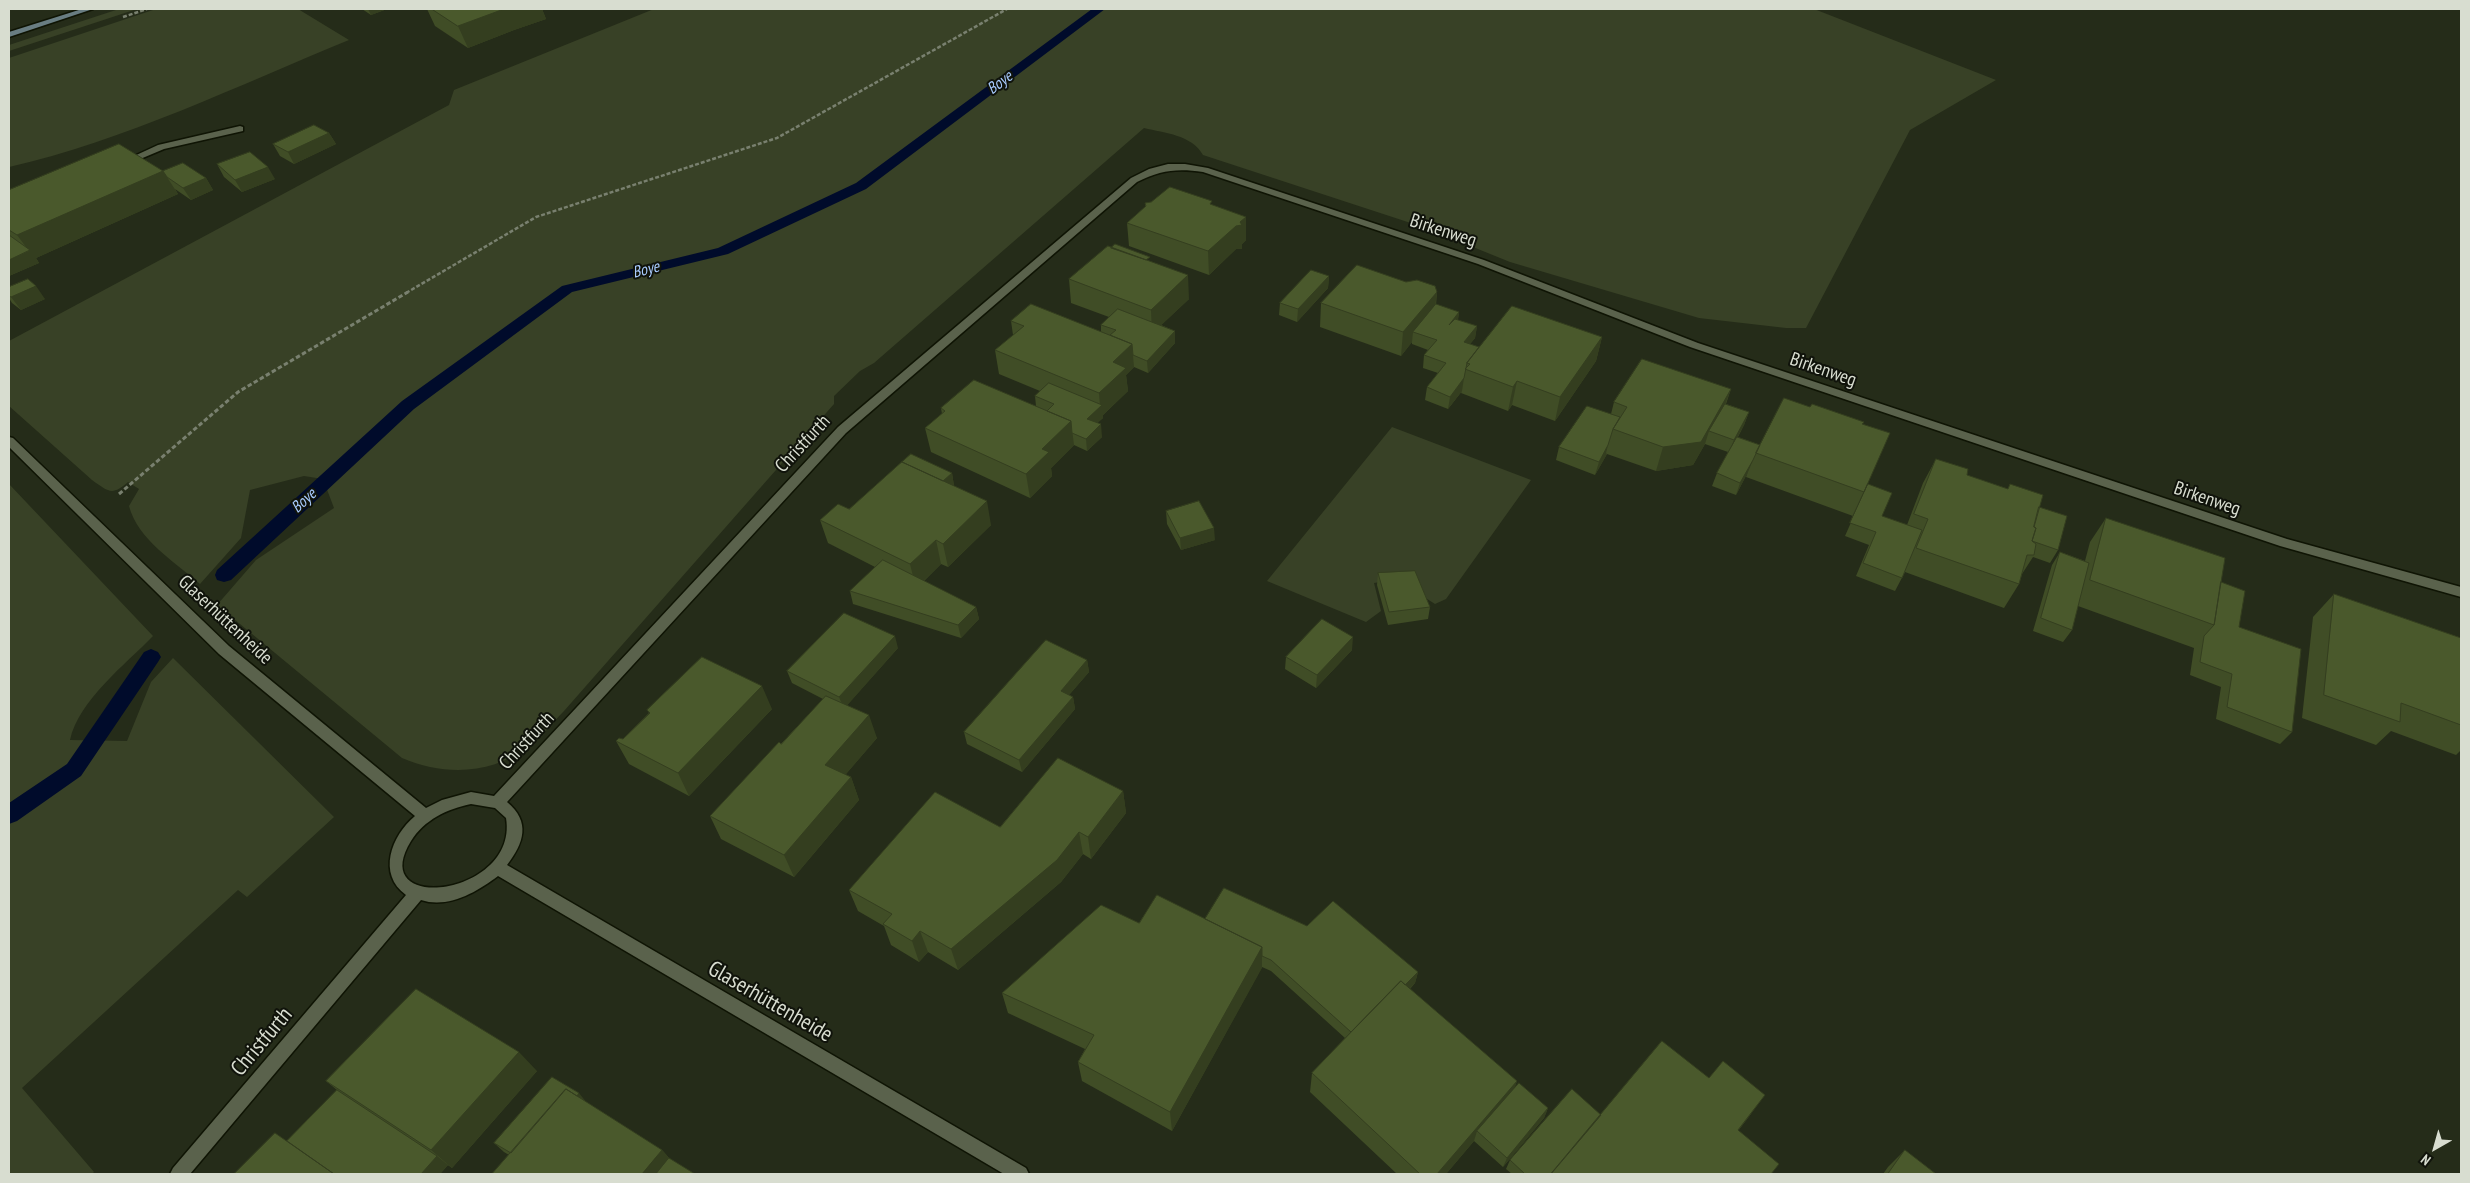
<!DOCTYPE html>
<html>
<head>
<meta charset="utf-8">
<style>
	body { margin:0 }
	#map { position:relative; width:2470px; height:1183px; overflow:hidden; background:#252c19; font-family:"PT Sans Narrow",sans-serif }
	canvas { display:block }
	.frame { position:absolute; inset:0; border:10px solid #d8ddd0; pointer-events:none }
	.north { position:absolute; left:2410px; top:1123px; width:50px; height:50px; -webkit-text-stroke:4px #10130b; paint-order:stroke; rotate:218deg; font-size:14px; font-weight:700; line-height:20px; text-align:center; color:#d8ddd0 }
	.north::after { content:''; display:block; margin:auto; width:18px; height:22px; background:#d8ddd0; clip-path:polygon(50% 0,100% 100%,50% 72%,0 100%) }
</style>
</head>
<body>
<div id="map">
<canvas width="2470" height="1183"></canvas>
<div class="frame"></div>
<div class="north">N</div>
</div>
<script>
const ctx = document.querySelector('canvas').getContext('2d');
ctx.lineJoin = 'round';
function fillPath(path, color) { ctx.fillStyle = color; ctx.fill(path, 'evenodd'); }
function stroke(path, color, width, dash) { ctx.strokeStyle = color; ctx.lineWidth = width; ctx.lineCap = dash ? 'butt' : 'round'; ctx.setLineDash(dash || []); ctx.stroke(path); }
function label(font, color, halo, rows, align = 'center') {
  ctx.font = font + ' "PT Sans Narrow",sans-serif'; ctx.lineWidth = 4; ctx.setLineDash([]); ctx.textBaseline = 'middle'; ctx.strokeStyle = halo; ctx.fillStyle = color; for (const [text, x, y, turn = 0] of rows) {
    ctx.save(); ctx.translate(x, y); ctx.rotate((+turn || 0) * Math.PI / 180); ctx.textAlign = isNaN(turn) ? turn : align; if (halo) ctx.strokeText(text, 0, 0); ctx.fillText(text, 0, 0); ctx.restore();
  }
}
const green = new Path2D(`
	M119 9H137L9 51V45Z
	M156 9H298L349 40C239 85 124 141 9 167V58Z
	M654 9H1814L1996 80 1910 130 1806 328H1786L1699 318 1510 262 1426 228 1203 155C1192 135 1165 133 1144 128L874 363 860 371 834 396V404L564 711C553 722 542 737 529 746 491 775 445 776 402 758L217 605 256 560 334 508 323 479 304 476 250 490 241 538 200 584C175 562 138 540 129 506L139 489 128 482C112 496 109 492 92 480L9 406V341L449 105 454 90Z
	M1392 427 1531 480 1446 599 1435 604 1424 597 1414 577 1374 583 1381 611 1366 622 1267 581Z
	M9 484 153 636C125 665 79 700 70 740L127 741 151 682 173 658 334 817 247 897 238 890 22 1088 94 1172 92 1174H9Z`);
const stream = new Path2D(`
	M1092 9H1105L866 189 728 254 572 292 414 409 231 580 224 582 217 580 215 575 217 570 402 401 562 286 718 248 856 183Z
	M151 649 158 652 161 657 158 662 81 776 17 821 9 824V803L67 764 144 652Z`);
const pathFar1 = new Path2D(`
	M123 17 147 9
	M406 293 536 217 777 138 1007 9`);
const path = new Path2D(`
	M119 494 238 392 408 292`);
const service = new Path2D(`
	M240 126 243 127V131L164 149 126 165 119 163 158 145Z`);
const minor = new Path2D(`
	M1168 164H1185L1208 168 1484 260 1698 343 2287 539 2461 587V597L2280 546 1690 347 1478 264 1203 172C1178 168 1160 170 1137 182L846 433 507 802C531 822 524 843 507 865L1026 1168 1029 1174H1004L498 876C477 892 448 909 421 900L190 1174H170L173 1168 406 895C377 874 391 836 415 816L219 654 9 447V437L13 438 229 646 426 808 442 800 471 792 494 796 838 427 1131 178 1149 169ZM471 804 495 808 506 818C519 896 365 915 411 841 424 820 447 809 471 804Z`);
const secondary = new Path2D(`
	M82 9H93L9 37V32Z`);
const wall = new Path2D(`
	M314 9H334L332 10Z
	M362 9H387L371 15Z
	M427 9H542L546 19 514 30 468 48 435 26Z
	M329 133 336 144 294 164 280 156 273 144Z
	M217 164 275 179 242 192 224 177Z
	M163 171 206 178 213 190 191 200 175 189 178 194 36 258 39 263 9 276V190Z
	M1145 203 1212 205 1246 217V240L1242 244V249H1236L1209 275 1129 246 1127 223 1145 207Z
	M1150 262 1189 299 1161 325 1175 331V343L1148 373 1134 367 1126 375 1128 391 1103 415V418L1097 423 1102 437 1087 451 1074 445 1051 468 1052 476 1030 498 931 452 925 428 942 414 941 408 1036 406 1035 396 1040 391 999 374 995 350 1013 335 1011 321 1101 332V325L1109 317 1071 303 1069 279Z
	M1329 276 1328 288 1297 322 1279 315 1280 303Z
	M1406 282 1437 292 1436 305 1459 312 1458 320 1477 326 1475 338 1470 344 1479 347 1602 337 1596 361 1555 421 1512 405 1508 411 1461 393 1462 391 1448 409 1425 400 1427 387 1438 373 1423 368 1424 355 1428 350 1412 344V342L1401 356 1320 327 1321 303Z
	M9 287 45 299 21 310 12 303 9 298Z
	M1731 389 1726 404 1749 412 1744 425 1738 437 1760 445 1810 407 1864 422 1863 424 1864 492 1853 516 1746 477 1748 472 1736 495 1712 486 1717 473 1728 452 1705 444 1693 465 1656 471 1607 454 1595 475 1556 460 1559 447 1611 414 1614 402Z
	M1936 459 1967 475 2008 489 2010 484 2039 507 2058 550 2050 563 2033 557 2022 574 2019 584 2004 608 1905 572 1895 591 1856 576 1869 545 1845 536 1868 484 1882 516 1907 525 1923 483Z
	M952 473 954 486 991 525 948 567 941 564 924 581 976 607 979 619 961 638 853 604 850 591 875 567 828 543 820 520Z
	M1166 511 1215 540 1181 550 1167 524Z
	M2106 518 2221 582 2239 627 2292 732 2280 744 2216 719 2221 687 2190 675 2194 648 2078 606 2072 630 2063 642 2033 631 2052 565 2060 552 2085 561 2090 542Z
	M1378 573 1430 607 1428 619 1388 625 1377 585Z
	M2334 594 2461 638V750L2456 755 2391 731 2376 745 2302 718 2313 617Z
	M898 648 847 705 877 738 845 775 851 777 859 800 794 877 721 839 710 816 781 744 823 699 792 683 787 671Z
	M1352 650 1316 688 1285 669 1286 657Z
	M1087 660 1089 672 1069 695 1073 697 1075 709 1022 772 967 744 964 732Z
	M772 709 689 796 629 764 616 741 623 739 649 713 647 710Z
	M1123 791 1126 813 1091 859 1083 854 1061 882 958 970 928 952 919 962 891 945 884 926 858 911 849 890 1000 827Z
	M1205 919 1307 926 1418 972 1415 983 1410 989 1517 1081 1514 1089 1548 1108 1544 1118 1503 1167 1474 1141 1446 1174H1397L1310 1092 1312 1073 1345 1038 1271 971 1262 967 1172 1131 1082 1081 1078 1062 1085 1049 1008 1013 1002 993 1139 923Z
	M537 1071 452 1168 445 1163 448 1165 440 1174H234L287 1141 337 1090 326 1081Z
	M586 1102 662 1150 669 1158 509 1155 504 1152 494 1143Z
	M1751 1114 1738 1131 1771 1174H1512L1506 1169 1510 1160Z
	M1905 1150 1936 1174H1883L1888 1167Z`);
const shadedWall = new Path2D(`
	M368 9H387L371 15Z
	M504 9H542L546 19 514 30 468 48 458 26Z
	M329 133 336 144 294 164 288 152Z
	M268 167 275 179 242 192 235 180Z
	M163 171 178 194 36 258 39 263 9 276V260L29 251 17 235Z
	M206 178 213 190 191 200 183 188Z
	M1246 217V240L1242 244V249H1236L1209 275 1208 251Z
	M1188 275 1189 299 1152 334 1151 310Z
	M1329 276 1328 288 1297 322 1298 309Z
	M36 286 45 299 21 310 11 297Z
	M1437 292 1434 316 1413 332 1412 342 1401 356 1403 332Z
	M1459 312 1457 325H1449Z
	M1477 326 1475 338 1462 354 1464 342Z
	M1175 331V343L1148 373 1147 361Z
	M1602 337 1596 361 1555 421 1560 397Z
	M1132 344 1134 367 1126 375 1128 391 1103 415V418L1089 431 1087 419 1100 406 1099 393 1113 362Z
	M1464 378 1462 391 1448 409 1450 397Z
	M1517 381 1512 405 1508 411 1513 387Z
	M1731 389 1722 413 1709 431 1705 444 1693 465 1656 471 1663 447Z
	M1749 412 1744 425 1729 453 1734 440Z
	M1071 421 1074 445 1051 468 1052 476 1030 498 1026 474 1042 449Z
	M1101 424 1102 437 1087 451 1086 439Z
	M1608 445 1606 453 1607 454 1595 475 1599 462Z
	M1753 460 1748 472 1736 495 1740 483Z
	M952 473 954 486 938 500 936 488Z
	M987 501 991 525 948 567 943 544Z
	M1214 528 1215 540 1181 550 1180 538Z
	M936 540 941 564 916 588 910 564Z
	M976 607 979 619 961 638 958 625Z
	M895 636 898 648 844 709 839 697Z
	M1353 637 1352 650 1316 688 1317 675Z
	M1087 660 1089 672 1062 703 1061 691Z
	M762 686 772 709 689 796 678 773Z
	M1073 697 1075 709 1022 772 1019 760Z
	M869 715 877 738 834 788 825 765Z
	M851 777 859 800 794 877 784 855Z
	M1123 791 1126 813 1091 859 1088 837Z
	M1079 832 1083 854 1061 882 958 970 951 949Z
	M920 931 928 952 919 962 912 941Z
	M1262 947V968L1172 1131 1170 1112Z
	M1418 972 1415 983 1354 1046 1355 1036Z
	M519 1052 537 1071 452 1168 431 1150Z
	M1517 1081 1510 1100 1477 1131 1474 1141 1446 1174H1437Z
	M579 1093 587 1103 521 1160Z
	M1765 1095 1751 1114 1725 1148 1738 1130Z
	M1548 1108 1544 1118 1503 1167 1507 1158Z
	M662 1150 677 1167 671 1174H642Z
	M437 1156 448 1165 440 1174H421Z`);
const building = new Path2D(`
	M432 9H504L458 26Z
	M314 125 329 133 288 152 273 144Z
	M119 144 163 171 17 235 9 230V190Z
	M250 152 268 167 235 180 217 164Z
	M183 163 206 178 183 188 167 177 163 171Z
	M1170 187 1212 201 1210 204 1246 217 1240 222 1242 225 1236 226 1208 251 1127 223 1146 206 1145 203 1151 202Z
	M9 235 30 250 9 260Z
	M1115 244 1150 257 1146 260 1111 248Z
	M1108 246 1188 275 1151 310 1069 279Z
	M1357 265 1406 282 1417 280 1435 286 1437 292 1403 332 1321 303Z
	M1311 270 1329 276 1298 309 1280 303Z
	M28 279 36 286 11 297 9 296V287Z
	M1031 304 1132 344 1113 362 1126 368 1099 393 995 350 1024 326 1011 321Z
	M1436 304 1459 312 1449 325 1455 319 1477 326 1464 342 1479 347 1467 363 1464 378 1450 397 1427 387 1446 363 1424 355 1437 340 1413 332Z
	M1512 306 1602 337 1560 397 1517 381 1513 387 1465 369 1470 364 1467 363Z
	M1118 309 1175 331 1147 361 1133 355 1132 344 1110 335 1116 330 1101 325Z
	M1642 359 1731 389 1701 442 1663 447 1613 429 1627 407 1614 402Z
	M974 380 1071 421 1042 449 1049 452 1026 474 925 428 945 411 941 408Z
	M1049 383 1102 405 1087 419 1101 424 1086 439 1072 433 1071 421 1047 411 1054 404 1035 396Z
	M1784 398 1810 407 1812 404 1864 422 1862 424 1890 433 1864 492 1756 453Z
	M1725 404 1749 412 1734 440 1709 431Z
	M1587 406 1620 417 1613 429 1608 445 1599 462 1559 447Z
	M1737 437 1760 445 1753 460 1740 483 1717 473Z
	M911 454 952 473 943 481 902 462Z
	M1936 459 1968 469 1967 475 2008 489 2010 484 2043 495 2034 527 2036 528 2032 541 2036 544 2034 555H2027L2019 584 1916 548 1928 519 1914 514Z
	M902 462 987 501 943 544 936 540 910 564 820 520 838 504 849 509Z
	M1868 484 1892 493 1882 516 1922 530 1902 578 1863 563 1876 532 1850 523Z
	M1199 501 1214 528 1180 538 1166 511Z
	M2039 507 2067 516 2058 550 2032 541 2036 528 2034 527Z
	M2106 518 2225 558 2214 625 2090 580Z
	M2060 552 2089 563 2072 630 2041 618Z
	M883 560 976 607 958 625 850 591Z
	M1415 571 1430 607 1389 612 1378 573Z
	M2221 582 2245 591 2239 627 2301 649 2292 732 2227 707 2232 674 2200 662 2204 636 2214 625Z
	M2334 594 2461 638V725L2401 703 2400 722 2324 695Z
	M844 613 895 636 839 697 787 671Z
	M1322 619 1353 637 1317 675 1286 657Z
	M1046 640 1087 660 1061 691 1073 697 1019 760 964 732Z
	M702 657 762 686 678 773 616 741 619 738 623 739 650 713 647 710Z
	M826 696 869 715 825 765 851 777 784 855 710 816 779 742 781 744Z
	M1058 758 1123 791 1088 837 1079 832 1057 860 951 949 920 931 912 941 883 924 892 914 849 890 935 792 1000 827Z
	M1224 888 1307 926 1333 901 1418 972 1405 985 1401 981 1351 1032 1271 960 1262 956V947L1205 919Z
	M1157 895 1262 947 1170 1112 1078 1062 1094 1035 1002 993 1101 905 1139 923Z
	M1401 981 1517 1081 1437 1174H1420L1312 1073Z
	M416 989 519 1052 431 1150 326 1081Z
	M1662 1041 1709 1078 1723 1061 1765 1095 1738 1130 1779 1164 1771 1174H1551Z
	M552 1077 579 1093 577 1096 566 1089 511 1153 494 1143Z
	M1519 1083 1548 1108 1507 1158 1477 1131Z
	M566 1089 662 1150 642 1174H492Z
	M1572 1089 1601 1115 1551 1174H1525L1510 1160Z
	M337 1090 437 1156 421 1174H334L287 1141Z
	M275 1133 334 1174H234Z
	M1905 1150 1936 1174H1888Z
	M669 1158 695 1174H656Z`);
const farWaternames = [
	["Boye",1000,83,-37],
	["Boye",646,270,-14],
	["Boye",304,501,-43]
];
const streetNames = [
	["Birkenweg",1443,231,18],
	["Birkenweg",1823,370,19],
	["Christfurth",803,444,-47],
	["Birkenweg",2207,499,19],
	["Glaserhüttenheide",225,620,43],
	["Christfurth",527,741,-47]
];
const nearStreetnames = [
	["Glaserhüttenheide",770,1002,30],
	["Christfurth",262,1042,-50]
];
fillPath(green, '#384126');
fillPath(stream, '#000b2b');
stroke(service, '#0f1404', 3);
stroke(minor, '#0f1404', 3);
stroke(secondary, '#0f1404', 3);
stroke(pathFar1, '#79806f', 2.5, [4, 2]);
stroke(path, '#79806f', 3, [4.5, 2.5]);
fillPath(service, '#5a624c');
fillPath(minor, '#5a624c');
fillPath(secondary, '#697d82');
fillPath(wall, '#404d26');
fillPath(shadedWall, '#343e1f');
fillPath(building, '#4a592c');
stroke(building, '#343e1f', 1);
label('italic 16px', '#a9ccff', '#10130b', farWaternames);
label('19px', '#d8ddd0', '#10130b', streetNames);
label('22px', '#d8ddd0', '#10130b', nearStreetnames);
</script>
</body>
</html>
